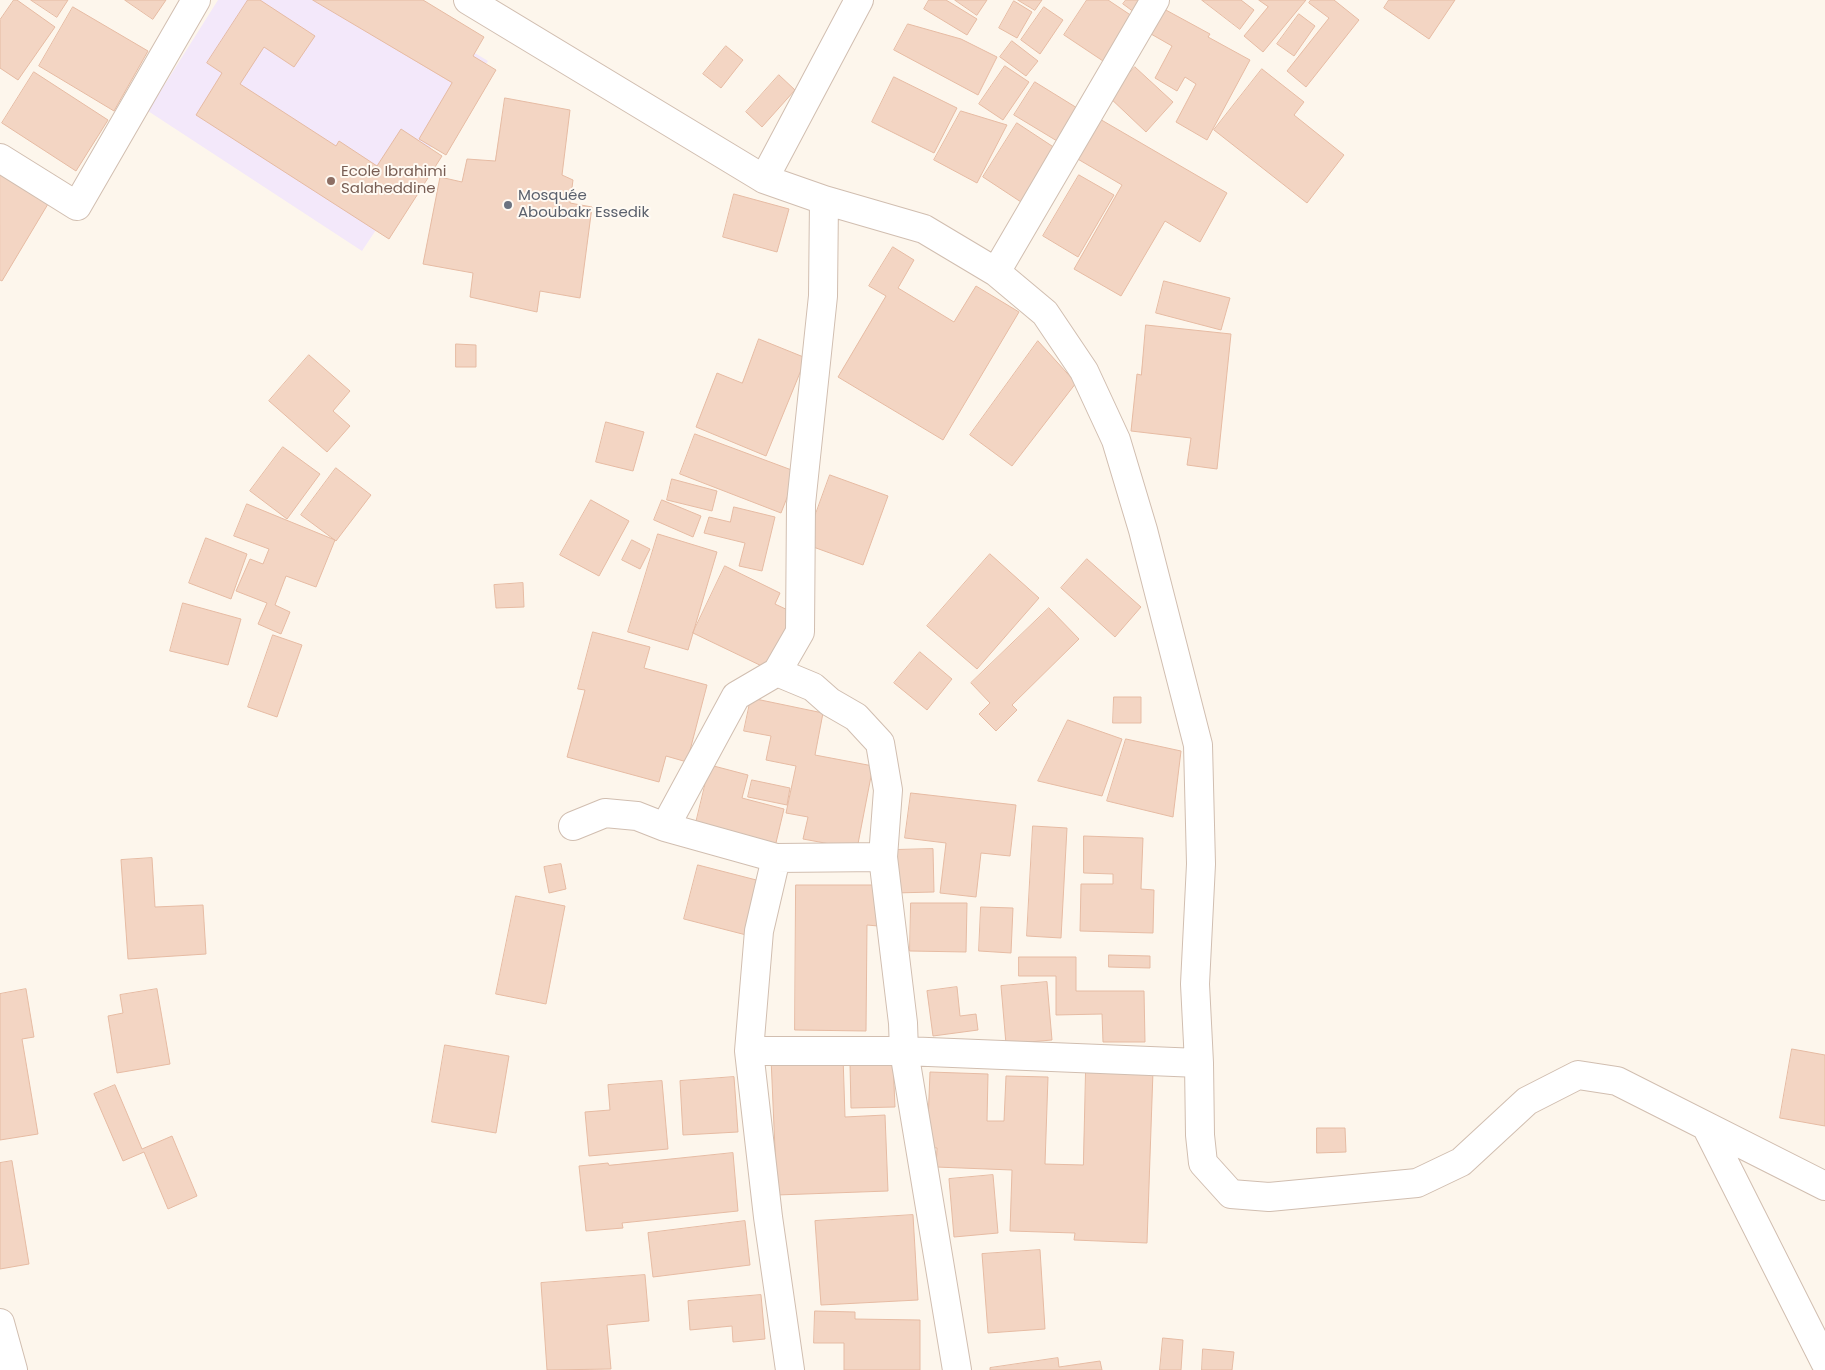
<!DOCTYPE html>
<html>
<head>
<meta charset="utf-8">
<style>
	body { margin:0 }
	canvas { display:block; background:#fdf6ec }
</style>
</head>
<body>
<canvas width="1825" height="1370"></canvas>
<script>
const ctx = document.querySelector('canvas').getContext('2d');
ctx.lineJoin = 'round';
function fillPath(path, color) { ctx.fillStyle = color; ctx.fill(path, 'evenodd'); }
function stroke(path, color, width, dash) { ctx.strokeStyle = color; ctx.lineWidth = width; ctx.lineCap = dash ? 'butt' : 'round'; ctx.setLineDash(dash || []); ctx.stroke(path); }
function label(font, color, halo, rows, align = 'center') {
  ctx.font = font + ' Poppins,sans-serif'; ctx.lineWidth = 4; ctx.setLineDash([]); ctx.textBaseline = 'middle'; ctx.strokeStyle = halo; ctx.fillStyle = color; for (const [text, x, y, turn = 0] of rows) {
    ctx.save(); ctx.translate(x, y); ctx.rotate((+turn || 0) * Math.PI / 180); ctx.textAlign = isNaN(turn) ? turn : align; if (halo) ctx.strokeText(text, 0, 0); ctx.fillText(text, 0, 0); ctx.restore();
  }
}
const education = new Path2D(`
	M218 0H388L488 61 362 251 148 111Z`);
const building = new Path2D(`
	M14 0H17L55 27 18 80 0 68V20Z
	M31 0H68L57 17Z
	M125 0H166L153 19Z
	M248 0H260L315 36 294 67 264 47 240 84 336 146 339 141 377 166 401 129 442 156 389 239 196 115 222 73 207 63Z
	M313 0H423L484 37 473 56 496 70 446 155 419 139 452 83Z
	M929 0H946L977 19 967 35 924 9Z
	M955 0H987L977 15Z
	M1018 0H1042L1035 10Z
	M1087 0H1108L1138 20 1109 65 1064 35Z
	M1126 0H1148L1138 15 1123 4Z
	M1202 0H1241L1254 10 1240 29Z
	M1259 0H1306L1263 52 1244 36 1268 7Z
	M1311 0H1334L1359 20 1306 87 1287 71 1329 18 1309 3Z
	M1389 0H1455L1429 39 1384 8Z
	M1014 1 1032 12 1017 38 999 28Z
	M73 7 148 51 114 111 39 66Z
	M1044 7 1063 20 1040 54 1021 40Z
	M1164 9 1210 34 1208 37 1250 60 1207 140 1176 122 1196 84 1185 77 1177 91 1155 78 1172 46 1151 34Z
	M1299 14 1315 26 1294 56 1277 44Z
	M908 24 961 39 997 57 978 95 894 50Z
	M1012 41 1038 61 1026 76 1000 57Z
	M726 46 743 60 721 88 703 74Z
	M1005 66 1029 82 1003 120 979 104Z
	M1135 67 1173 102 1146 132 1108 96Z
	M1262 69 1304 102 1294 115 1344 155 1307 203 1214 130Z
	M34 72 108 120 76 171 2 123Z
	M779 75 795 90 762 127 746 112Z
	M894 77 957 108 934 153 872 122Z
	M1035 82 1082 111 1062 144 1014 115Z
	M505 98 570 110 562 175 573 180 570 203 592 207 580 298 540 291 537 312 470 297 473 273 423 264 440 177 462 182 467 159 495 161Z
	M961 111 1007 125 977 183 934 160Z
	M1098 118 1227 193 1200 242 1165 221 1121 296 1074 269 1122 185 1076 158Z
	M1017 123 1055 148 1021 202 983 177Z
	M0 168 51 199 2 281 0 280Z
	M1079 175 1114 195 1078 257 1043 236Z
	M734 194 789 209 777 252 723 237Z
	M893 247 914 260 898 288 954 322 976 286 1019 312 943 440 838 377 886 296 869 286Z
	M1164 281 1230 298 1221 330 1156 313Z
	M1146 325 1231 334 1217 469 1187 465 1191 438 1131 431 1137 374 1141 375Z
	M759 339 806 358 766 456 696 427 717 373 742 383Z
	M1038 341 1076 383 1012 466 970 435Z
	M456 344 476 345V367H456Z
	M309 355 350 391 333 411 350 426 327 452 269 401Z
	M606 422 644 432 633 471 596 462Z
	M695 434 797 472 781 513 680 474Z
	M283 447 320 474 287 519 250 491Z
	M336 468 371 495 336 541 301 515Z
	M830 475 888 496 863 565 805 544Z
	M672 479 717 491 712 511 667 500Z
	M591 500 629 521 599 576 560 555Z
	M662 500 701 516 693 537 654 520Z
	M247 504 335 540 316 587 286 576 275 605 290 612 281 634 258 624 267 603 236 591 250 559 263 564 269 549 234 536Z
	M734 507 775 517 762 571 739 566 745 543 704 533 709 517 730 522Z
	M658 534 717 552 688 650 628 632Z
	M206 538 247 554 231 599 189 583Z
	M632 540 650 549 640 569 622 560Z
	M990 554 1039 598 977 669 927 626Z
	M1087 559 1141 607 1115 637 1061 588Z
	M725 566 780 593 775 604 794 613 768 669 693 633Z
	M523 583 524 607 496 608 494 585Z
	M183 603 241 619 228 665 170 651Z
	M1049 608 1079 639 1012 705 1017 710 996 731 979 714 990 703 971 683Z
	M593 632 650 647 644 668 707 685 687 762 666 756 659 782 567 757 585 690 578 689Z
	M273 635 302 645 277 717 248 707Z
	M920 652 952 679 927 710 894 683Z
	M1114 697H1141V723H1113Z
	M751 698 823 713 815 755 873 766 857 849 803 839 808 817 786 813 796 766 766 760 771 736 744 731Z
	M1068 720 1122 739 1102 796 1038 781Z
	M1126 739 1181 751 1173 817 1107 801Z
	M710 765 748 775 742 798 784 809 775 847 695 827Z
	M752 780 790 788 787 805 748 797Z
	M911 793 1016 805 1010 856 981 853 976 897 940 893 946 843 905 838Z
	M1033 826 1067 828 1061 938 1027 936Z
	M1084 836 1143 838 1141 889 1154 890 1153 933 1080 931 1081 884H1113V874L1084 873Z
	M933 849 934 892 894 893 893 850Z
	M152 858 155 907 203 905 206 954 128 959 121 860Z
	M561 864 566 889 549 893 544 867Z
	M698 865 768 883 754 937 684 919Z
	M796 885H878V926L867 925 866 1031 795 1030Z
	M516 896 565 906 546 1004 496 994Z
	M911 903H967L966 952 910 951Z
	M981 907 1013 908 1011 953 979 951Z
	M1109 955 1150 956V968L1109 967Z
	M1019 957H1076V991H1144L1145 1042H1103L1102 1014 1056 1015V976H1019Z
	M1047 982 1052 1040 1006 1044 1001 986Z
	M957 987 960 1016 976 1014 978 1030 933 1036 927 991Z
	M26 989 34 1037 22 1039 38 1134 0 1140V994Z
	M157 989 170 1064 117 1073 108 1016 123 1013 120 995Z
	M445 1045 509 1056 496 1133 432 1122Z
	M1792 1049 1825 1055V1126L1780 1118Z
	M843 1056 845 1117 885 1115 888 1191 777 1195 771 1058Z
	M893 1062 895 1107 851 1108 850 1064Z
	M1086 1069 1153 1071 1147 1243 1074 1240 1075 1233 1010 1231 1012 1170 936 1167 937 1148 927 1147 930 1072 988 1074 987 1121H1004L1006 1076 1048 1077 1045 1164 1083 1165Z
	M734 1077 738 1132 683 1135 680 1081Z
	M662 1081 668 1149 589 1156 585 1112 610 1110 608 1085Z
	M115 1085 142 1149 172 1136 197 1196 168 1209 144 1152 123 1161 94 1094Z
	M1317 1128H1345L1346 1152 1317 1153Z
	M733 1153 738 1211 622 1223 623 1228 586 1231 579 1166 608 1163 609 1165Z
	M12 1161 29 1264 0 1269V1163Z
	M993 1175 998 1233 954 1237 949 1179Z
	M913 1215 918 1300 821 1305 815 1221Z
	M745 1221 750 1265 653 1277 648 1233Z
	M1040 1250 1045 1329 988 1333 982 1254Z
	M645 1275 649 1321 607 1325 611 1369 547 1370 541 1283Z
	M761 1295 765 1339 733 1342 732 1326 690 1330 688 1301Z
	M815 1311 855 1312V1319L920 1320V1370H844V1343H814Z
	M1163 1338 1183 1340 1181 1370H1160Z
	M1203 1349 1234 1352 1232 1370H1202Z
	M1058 1358 1059 1367 1100 1361 1102 1370H990V1368Z`);
const minor = new Path2D(`
	M468 0 764 179 824 200 924 229 996 272 1045 313 1084 371 1116 440 1143 530 1198 745 1201 864 1195 984 1199 1063 1200 1135 1203 1163 1231 1194 1269 1197 1417 1183 1461 1162 1527 1101 1578 1075 1617 1081 1825 1186
	M0 158 77 206 196 0
	M764 179 859 0
	M996 272 1155 0
	M777 672 800 632 801 504 823 296 824 200
	M573 826 605 813 637 816 665 827 736 696 777 672 813 687 830 702 856 717 880 743 888 790 883 857 903 1023 904 1051 957 1370
	M665 827 776 858 883 857
	M776 858 759 931 749 1051 768 1217 790 1370
	M749 1051H904L1199 1063
	M1706 1126 1825 1362
	M0 1323 13 1370`);
const markers = [
	[331,181,5,"#8d6e63"],
	[508,205,5,"#6b7280"]
];
const educationNames = [
	["Ecole Ibrahimi",341,172],
	["Salaheddine",341,189]
];
const worshipNames = [
	["Mosquée",518,196],
	["Aboubakr Essedik",518,213]
];
fillPath(education, '#f3e8fa');
fillPath(building, '#f3d5c3');
stroke(building, '#e6bba3', 1);
stroke(minor, '#d1beb0', 30);
stroke(minor, '#fff', 28);
for (const [x, y, r, color] of markers) { const dot = new Path2D(); dot.arc(x, y, r, 0, 2 * Math.PI); ctx.fillStyle = color; ctx.fill(dot); stroke(dot, '#fffaf3', 2); }
label('15px', '#785e54', '#fffaf3', educationNames, 'left');
label('15px', '#5b616d', '#fffaf3', worshipNames, 'left');
</script>
</body>
</html>
